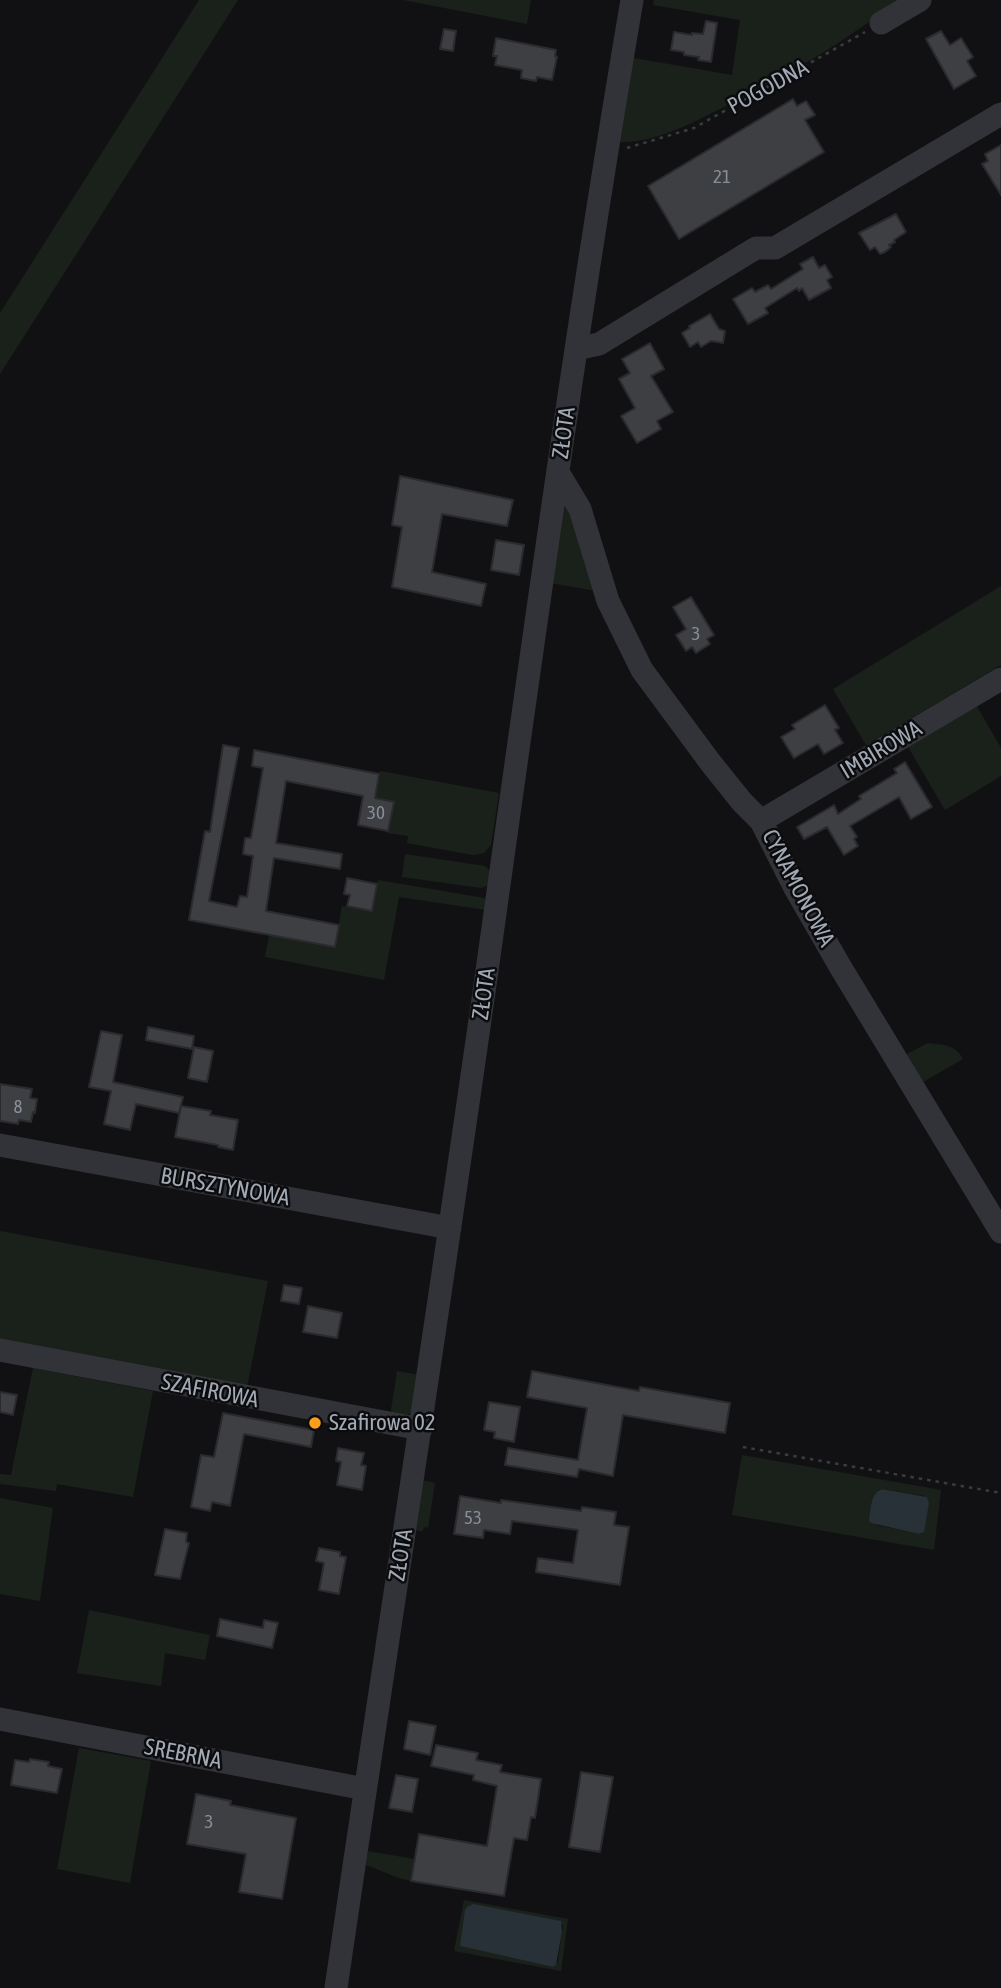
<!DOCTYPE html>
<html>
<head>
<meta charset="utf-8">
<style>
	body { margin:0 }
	canvas { display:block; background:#111113 }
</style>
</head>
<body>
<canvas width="1001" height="1988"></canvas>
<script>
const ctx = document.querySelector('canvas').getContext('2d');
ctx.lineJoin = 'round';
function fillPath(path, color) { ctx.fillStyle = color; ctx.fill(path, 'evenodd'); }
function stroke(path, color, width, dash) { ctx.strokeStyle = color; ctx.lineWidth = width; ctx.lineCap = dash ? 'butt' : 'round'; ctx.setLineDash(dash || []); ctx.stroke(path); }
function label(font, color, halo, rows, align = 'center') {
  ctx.font = font + ' "Asap Condensed",sans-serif'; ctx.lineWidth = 5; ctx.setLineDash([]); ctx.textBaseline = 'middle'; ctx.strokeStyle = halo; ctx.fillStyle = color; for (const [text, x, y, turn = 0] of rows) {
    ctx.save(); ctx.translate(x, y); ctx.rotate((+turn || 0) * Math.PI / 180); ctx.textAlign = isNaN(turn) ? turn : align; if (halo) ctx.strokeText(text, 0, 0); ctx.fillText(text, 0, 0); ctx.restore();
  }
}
const green = new Path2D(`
	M199 0H238L0 374V313Z
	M403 0H531L527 24Z
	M654 0H904C872 18 845 40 814 58 784 76 752 92 720 109 690 124 654 143 620 142L628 57 732 75 740 20 653 5Z
	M562 502 569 503 602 592 550 583Z
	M1001 586V665L866 745 833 689Z
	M975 703 1001 748V776L945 810 907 745Z
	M380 771 499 793 491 845 484 853 473 855 407 843 408 836 387 833 394 802 375 798Z
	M405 854 485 866 490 871 489 885 481 888 402 877Z
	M378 880 484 898 487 900 486 910 399 897 384 980 265 957 269 935 335 947 342 906 372 911Z
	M928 1043C943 1045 955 1044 963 1059L918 1085 901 1057Z
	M0 1231 268 1281 247 1387 0 1341Z
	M33 1368 153 1391 133 1497 57 1484 56 1491 0 1484V1474L11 1475Z
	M397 1371 420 1375 413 1412 405 1416 390 1417Z
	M742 1455 941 1490 934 1550 732 1515ZM883 1489 925 1496 924 1532 920 1534 876 1525 878 1490Z
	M421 1480 435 1483 428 1528 424 1527 423 1531H418L415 1529Z
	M0 1498 53 1508 40 1601 0 1594Z
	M89 1610 210 1635 205 1660 165 1653 161 1686 77 1673Z
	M79 1748 151 1761 130 1883 57 1869Z
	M368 1851 414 1859 411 1881 399 1878 366 1865Z
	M464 1900 568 1919 561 1971 454 1951ZM563 1925 558 1961 553 1967 460 1946Z`);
const water = new Path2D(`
	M882 1489 927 1497 929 1503 924 1532 919 1534 871 1523 869 1521C871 1510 870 1493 882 1489Z
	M473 1904 561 1921 562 1932 556 1965 553 1967 460 1946 465 1910 467 1907Z`);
const building = new Path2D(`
	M706 21 717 23 711 62 698 60 699 57 684 55V52L671 50 674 32 692 35V33L703 34Z
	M444 29 456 31 453 51 440 49Z
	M941 31 950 45 961 38 973 57 967 61 976 76 954 89 926 39Z
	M496 38 556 50 555 56 557 57 552 80 537 77 536 81 521 78 522 70 495 65 497 56H493Z
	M793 99 797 106 806 101 815 115 805 120 824 152 679 239 648 186Z
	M1001 145V195L982 164 988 161 985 154Z
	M896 214 906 232 894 240 895 242 889 245 891 247 885 252 880 254 875 247 870 250 859 233Z
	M813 257 819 268 825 265 832 277 827 280 831 288 809 300 802 288 799 291 797 288 765 308 768 313 748 324 733 299 752 288 755 292 768 285 771 289 803 269 800 264Z
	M710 314 719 329 725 331 723 343 711 341 701 347 698 342 690 347 682 333 690 328 689 326Z
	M650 343 664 369 651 376 673 412 657 421 661 429 637 443 621 416 635 408 619 379 630 373 622 359Z
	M400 476 513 500 507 526 442 514 432 572 486 584 481 606 392 587 402 527 392 525Z
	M496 540 524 545 519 575 491 570Z
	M691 597 714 635 707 639 710 644 696 653 692 647 686 651 676 635 686 629 673 607Z
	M825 705 839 728 835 730 843 743 824 754 818 744 794 758 781 737 795 729 792 725Z
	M223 745 239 748 209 901 237 907 240 896 247 897 253 856 243 854 245 838H251L263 768 252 766 254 750 379 774 375 798 394 802 388 831 358 825 363 796 286 781 276 843 342 854 340 869 274 858 266 911 339 925 335 947 189 920 205 831 210 832Z
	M905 762 932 807 911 819 899 797 850 826 857 837 854 839 858 846 844 855 827 827 804 839 797 827 834 805 838 814 861 799 859 796 897 773 894 769Z
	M347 878 377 884 372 911 347 906 350 895 344 894Z
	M148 1027 194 1036 192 1049 146 1040Z
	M101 1031 122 1035 113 1082 183 1097 179 1113 136 1104 130 1130 104 1124 111 1091 89 1087Z
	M194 1047 213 1051 207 1082 188 1078Z
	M0 1084 32 1089 30 1098 37 1099 35 1113 33 1112 31 1122 19 1120 18 1124 0 1121Z
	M181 1106 211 1111 210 1115 238 1120 233 1150 218 1147V1145L175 1137Z
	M284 1285 302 1288 299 1304 281 1301Z
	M308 1306 342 1313 337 1338 303 1332Z
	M532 1371 639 1391 640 1387 730 1403 725 1433 623 1415 613 1476 579 1469 577 1477 505 1465 508 1448 578 1460 587 1408 527 1397Z
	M0 1392 17 1395 13 1415 0 1412Z
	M489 1402 520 1407 514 1442 494 1438 495 1432 484 1430Z
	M223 1413 314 1430 311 1447 244 1434 230 1506 212 1502 210 1511 191 1507 201 1455 214 1457Z
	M338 1448 364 1453 361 1465 366 1466 362 1490 337 1485 341 1462 336 1461Z
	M460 1496 501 1503V1500L581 1511 582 1507 616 1512 614 1525 629 1527 620 1585 536 1572 538 1558 573 1563 578 1530 512 1521 510 1534 484 1530 483 1538 454 1534Z
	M165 1529 187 1533 186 1542 189 1543 180 1579 155 1575Z
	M319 1548 340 1552V1556L346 1557 339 1594 319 1590 324 1563 316 1561Z
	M220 1619 263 1628 264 1620 278 1623 272 1648 217 1636Z
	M409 1721 436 1726 430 1755 404 1749Z
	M436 1745 478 1753 476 1760 502 1765 500 1772 541 1779 535 1818 531 1817 527 1840 514 1838 504 1896 411 1881 419 1834 487 1846 497 1786 473 1780 474 1775 431 1766Z
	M30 1759 49 1762 48 1766 62 1769 57 1793 11 1785 15 1760 29 1762Z
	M581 1772 613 1777 600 1852 569 1847Z
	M396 1775 418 1779 412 1812 389 1808Z
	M196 1794 231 1801 230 1805 296 1818 282 1899 239 1892 246 1854 187 1844Z`);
const path = new Path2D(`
	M627 148 694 128 865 32
	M743 1447 1001 1493`);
const minor = new Path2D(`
	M881 23 920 0
	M576 349 599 344 756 248H775L1001 114
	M559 474 580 509 608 601 642 670 710 762 742 802 761 821 795 888 841 968 1001 1232
	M761 821 1001 679
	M0 1145 450 1228
	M0 1350 421 1429
	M0 1719 365 1789
	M336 1988C389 1625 447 1262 497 899 539 599 581 299 632 0`);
const markers = [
	[315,1423,7,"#fea01e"]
];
const numberNames = [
	["21",722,177],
	["3",696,634],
	["30",376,813],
	["8",18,1107],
	["53",473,1518],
	["3",209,1822]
];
const streetNames = [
	["POGODNA",768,87,-29],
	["ZŁOTA",564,433,-82],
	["IMBIROWA",881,750,-31],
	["CYNAMONOWA",798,888,62],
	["ZŁOTA",484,994,-82],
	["BURSZTYNOWA",225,1187,10],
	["SZAFIROWA",210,1391,11],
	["ZŁOTA",401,1555,-81],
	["SREBRNA",183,1754,11]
];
const poiNames = [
	["Szafirowa 02",329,1423]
];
fillPath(green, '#19211a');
fillPath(water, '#273137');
fillPath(building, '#3d3f43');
stroke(building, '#2b2b2f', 2);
stroke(path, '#383b3f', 2.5, [3.5, 5]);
stroke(minor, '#323338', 23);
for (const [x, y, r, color] of markers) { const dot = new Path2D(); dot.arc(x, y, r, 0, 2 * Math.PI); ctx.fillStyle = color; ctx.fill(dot); stroke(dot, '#0c0c0e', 2.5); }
label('19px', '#888e98', null, numberNames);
label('23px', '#a1a9b5', '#0c0c0e', streetNames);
label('23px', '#a1a9b5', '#0c0c0e', poiNames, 'left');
</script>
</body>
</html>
